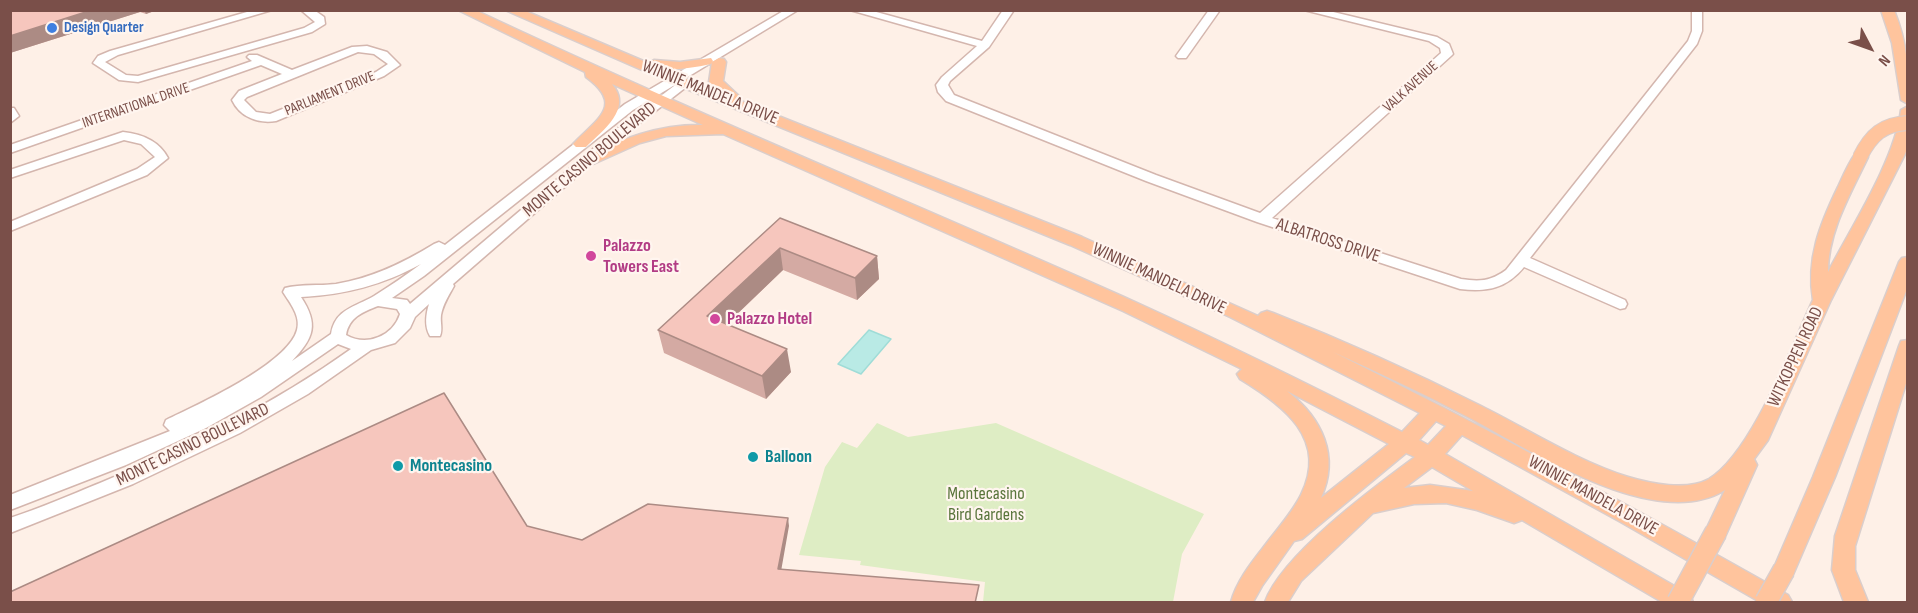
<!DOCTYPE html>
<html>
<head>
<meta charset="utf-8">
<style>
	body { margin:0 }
	#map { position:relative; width:1918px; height:613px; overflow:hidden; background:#fef0e7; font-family:"Sofia Sans Condensed",sans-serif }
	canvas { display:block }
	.frame { position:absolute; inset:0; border:12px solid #7a4f49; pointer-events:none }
	.north { position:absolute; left:1840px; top:18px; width:60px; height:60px; -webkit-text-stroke:4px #fff5ef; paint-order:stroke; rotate:131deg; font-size:16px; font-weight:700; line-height:24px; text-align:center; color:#7a4f49 }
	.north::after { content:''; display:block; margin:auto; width:21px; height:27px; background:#7a4f49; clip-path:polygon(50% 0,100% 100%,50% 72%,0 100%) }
</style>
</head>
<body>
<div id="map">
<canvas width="1918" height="613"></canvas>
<div class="frame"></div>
<div class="north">N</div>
</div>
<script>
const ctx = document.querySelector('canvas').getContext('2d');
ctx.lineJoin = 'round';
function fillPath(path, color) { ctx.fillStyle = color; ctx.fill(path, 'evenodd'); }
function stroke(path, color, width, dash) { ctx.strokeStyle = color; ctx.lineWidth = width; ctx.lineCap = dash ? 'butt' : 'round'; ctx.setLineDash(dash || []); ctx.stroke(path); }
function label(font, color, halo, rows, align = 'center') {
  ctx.font = font + ' "Sofia Sans Condensed",sans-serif'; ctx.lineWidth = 4.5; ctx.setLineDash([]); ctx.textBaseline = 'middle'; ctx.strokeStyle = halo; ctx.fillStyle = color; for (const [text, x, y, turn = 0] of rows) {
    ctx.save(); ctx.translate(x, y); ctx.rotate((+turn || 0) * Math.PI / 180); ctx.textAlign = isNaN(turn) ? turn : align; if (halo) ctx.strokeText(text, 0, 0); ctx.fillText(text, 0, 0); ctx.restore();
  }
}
const green = new Path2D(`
	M877 423 908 437 996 423 1204 514 1182 554 1173 602H983L985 582 860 565 861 561 799 555 825 467 842 442 857 448Z`);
const water = new Path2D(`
	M869 330 891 339 861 374 838 364Z`);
const minor = new Path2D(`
	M254 10H272L118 55 105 62 126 75 138 76 304 28 315 22 301 10H314L324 17 325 24 312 32 138 82 119 80 93 63 98 56 110 51Z
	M785 10H798L681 81 688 82 690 84 621 138 453 284 454 286C449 295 443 304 441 315 440 323 443 329 440 336H430C424 326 426 314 429 304L415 317 410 328 395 343 371 350 308 394 240 433 133 484 10 533V518C41 508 70 495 100 483 188 446 273 405 351 349L338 344 261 397 206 428 126 465 10 510V495L170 431 164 425 166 420C197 405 288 364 297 330 301 316 290 303 283 292L285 288C301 284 319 286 336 284 372 278 403 263 434 244L439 242 445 245 625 104ZM678 83 613 132 410 304 407 300 392 298 424 276 633 110ZM421 264C406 275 390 286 374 296 355 307 335 309 331 334L292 361C314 338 319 324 301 297 344 295 383 285 421 264ZM378 306 397 309 400 314C393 336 367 347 346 335 349 317 363 312 378 306Z
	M850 10H869L982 41 1003 10H1014L989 47 950 81 948 85 954 95 1156 175 1260 213 1441 53 1440 48 1429 41 1304 10H1325L1437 37 1449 44 1453 54 1451 56 1272 218 1461 279C1480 282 1491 281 1506 270L1688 41 1692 31V10H1702V31L1697 44 1530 258 1625 300 1627 304 1625 308 1620 309 1524 267C1506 289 1487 292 1460 289L1257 222 1146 181 946 101 938 92 936 85 942 77 977 46Z
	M1209 10H1220L1186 58H1178L1176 56Z
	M367 46 387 52 400 65 384 76 276 121C258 124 240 117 232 100L239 91 282 74 261 65 10 153V145L252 61 247 57 249 55H257L292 70 352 47ZM358 52 374 54 388 64 376 72 270 114 256 112 244 100 247 97Z
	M10 108H14L19 116 10 123Z
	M123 132C142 134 159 141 168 158L147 175 10 231V222L137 169 155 157 141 144 124 140 10 178V170Z`);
const major = new Path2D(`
	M458 10H475C693 113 916 204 1135 302 1225 343 1314 387 1402 432L1420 413 1230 317 1070 245 667 81 505 10H523L648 63 654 60 680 62 711 58 713 61 711 64C693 68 678 70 660 69L719 92 709 82 712 62 719 58 724 59 726 62 723 81 740 97 738 100 1082 237 1258 316 1261 313 1267 311 1273 313C1344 341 1413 372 1481 406 1529 430 1577 461 1628 477 1651 484 1687 491 1709 479 1752 453 1791 347 1813 300 1806 259 1820 224 1838 187 1843 176 1848 164 1855 154H1865L1868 157C1851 193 1828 231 1828 272 1852 226 1895 160 1901 110L1908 106V146L1905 154 1831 300 1768 440 1754 459 1757 465 1724 539 1716 541 1708 539 1705 532 1725 490C1655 533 1529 449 1466 416 1422 393 1378 372 1333 352 1487 428 1638 510 1788 595L1792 602H1760L1619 521 1462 435 1445 454 1690 595 1693 602H1662L1522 520 1514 523 1477 510 1446 503 1414 504 1373 513 1301 581 1288 602H1265C1282 555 1373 488 1415 457L1406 453 1302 539 1294 541 1262 586 1253 602H1231C1237 580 1252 562 1266 544 1278 528 1292 513 1301 495 1329 439 1283 405 1240 379L1237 374 1242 369 1123 311 723 134 666 136 640 143 591 165H581L578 162 581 159C620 139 659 124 703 125L612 84C633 109 603 130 586 147H576L573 144 576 141C600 117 623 104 586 77L585 72ZM1287 391 1389 444 1321 498C1340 456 1322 418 1287 391ZM1436 421 1446 426 1428 445 1419 440ZM1432 467 1473 491 1430 485 1404 488Z
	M1881 10H1894C1908 45 1908 67 1908 104L1901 100 1892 43Z
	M1908 257V286L1835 477 1792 577 1784 580 1776 577 1773 570 1813 477 1899 262 1902 258Z
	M1908 340V377L1855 546V570L1868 602H1844L1832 570 1835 536 1899 346 1901 341Z`);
const majorBridgeFar1 = new Path2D(`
	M1860 157C1871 135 1883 124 1908 123`);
const majorBridge = new Path2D(`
	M1678 602 1716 532
	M1766 602 1784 570`);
const wall = new Path2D(`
	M10 10H157L146 14 140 12 10 53Z
	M780 218 877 256 879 279 857 300 783 270 727 324 791 372 766 399 664 353 658 330Z`);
const shadedWall = new Path2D(`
	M92 10H140V12L10 53V36Z
	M144 10H157L146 14Z
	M780 248 783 270 712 338 707 316Z
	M877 256 879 279 857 300 855 278Z
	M787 349 791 372 766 399 762 376Z
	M788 518 789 526 780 577 778 569Z`);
const building = new Path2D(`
	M10 10H92L10 36Z
	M780 218 877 256 855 278 780 248 707 316 787 349 762 376 658 330Z
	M444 393 527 526 582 540 648 504 788 518 778 569 979 585 975 603H10V592Z`);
const markers = [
	[52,28,6,"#3f7fe0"],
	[591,256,6,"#d1479c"],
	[715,319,6,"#d1479c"],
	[753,457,6,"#0f9aa8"],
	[398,466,6,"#0f9aa8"]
];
const farShopnames = [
	["Design Quarter",64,28]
];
const farStreetnames = [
	["VALK AVENUE",1411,87,-42],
	["PARLIAMENT DRIVE",330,94,-22],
	["INTERNATIONAL DRIVE",136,106,-19]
];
const streetNames = [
	["WINNIE MANDELA DRIVE",710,93,22],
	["MONTE CASINO BOULEVARD",590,160,-40],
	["ALBATROSS DRIVE",1328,241,18],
	["WINNIE MANDELA DRIVE",1159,279,25],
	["WITKOPPEN ROAD",1796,357,-65],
	["MONTE CASINO BOULEVARD",193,445,-26],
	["WINNIE MANDELA DRIVE",1593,496,29]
];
const hotelNames = [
	["Palazzo",603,246],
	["Towers East",603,267],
	["Palazzo Hotel",727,319]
];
const cultureNames = [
	["Balloon",765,457],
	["Montecasino",410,466]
];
const parkNames = [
	["Montecasino",986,494],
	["Bird Gardens",986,515]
];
fillPath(green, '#deedc4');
fillPath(water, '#b9eae5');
stroke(water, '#9fdcd7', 1.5);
stroke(minor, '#d4b6ae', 3);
stroke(major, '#dacecc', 3);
fillPath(minor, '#fff');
fillPath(major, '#ffc49d');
stroke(majorBridgeFar1, '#dacecc', 16, []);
stroke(majorBridge, '#dacecc', 24, []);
stroke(majorBridgeFar1, '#ffc49d', 14);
stroke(majorBridge, '#ffc49d', 21);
fillPath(wall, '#d4aaa3');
fillPath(shadedWall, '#ac8b84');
fillPath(building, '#f6c6bd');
stroke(building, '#ac8b84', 1.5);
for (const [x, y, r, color] of markers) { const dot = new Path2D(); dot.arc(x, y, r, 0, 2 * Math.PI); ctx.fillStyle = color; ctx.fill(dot); stroke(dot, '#fff5ef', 2); }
label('bold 15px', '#366cbe', '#fff5ef', farShopnames, 'left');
label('15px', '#7a4f49', '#fff5ef', farStreetnames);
label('18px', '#7a4f49', '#fff5ef', streetNames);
label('bold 18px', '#b23c85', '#fff5ef', hotelNames, 'left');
label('bold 18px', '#0d838f', '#fff5ef', cultureNames, 'left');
label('18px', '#59753b', '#fff5ef', parkNames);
</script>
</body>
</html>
